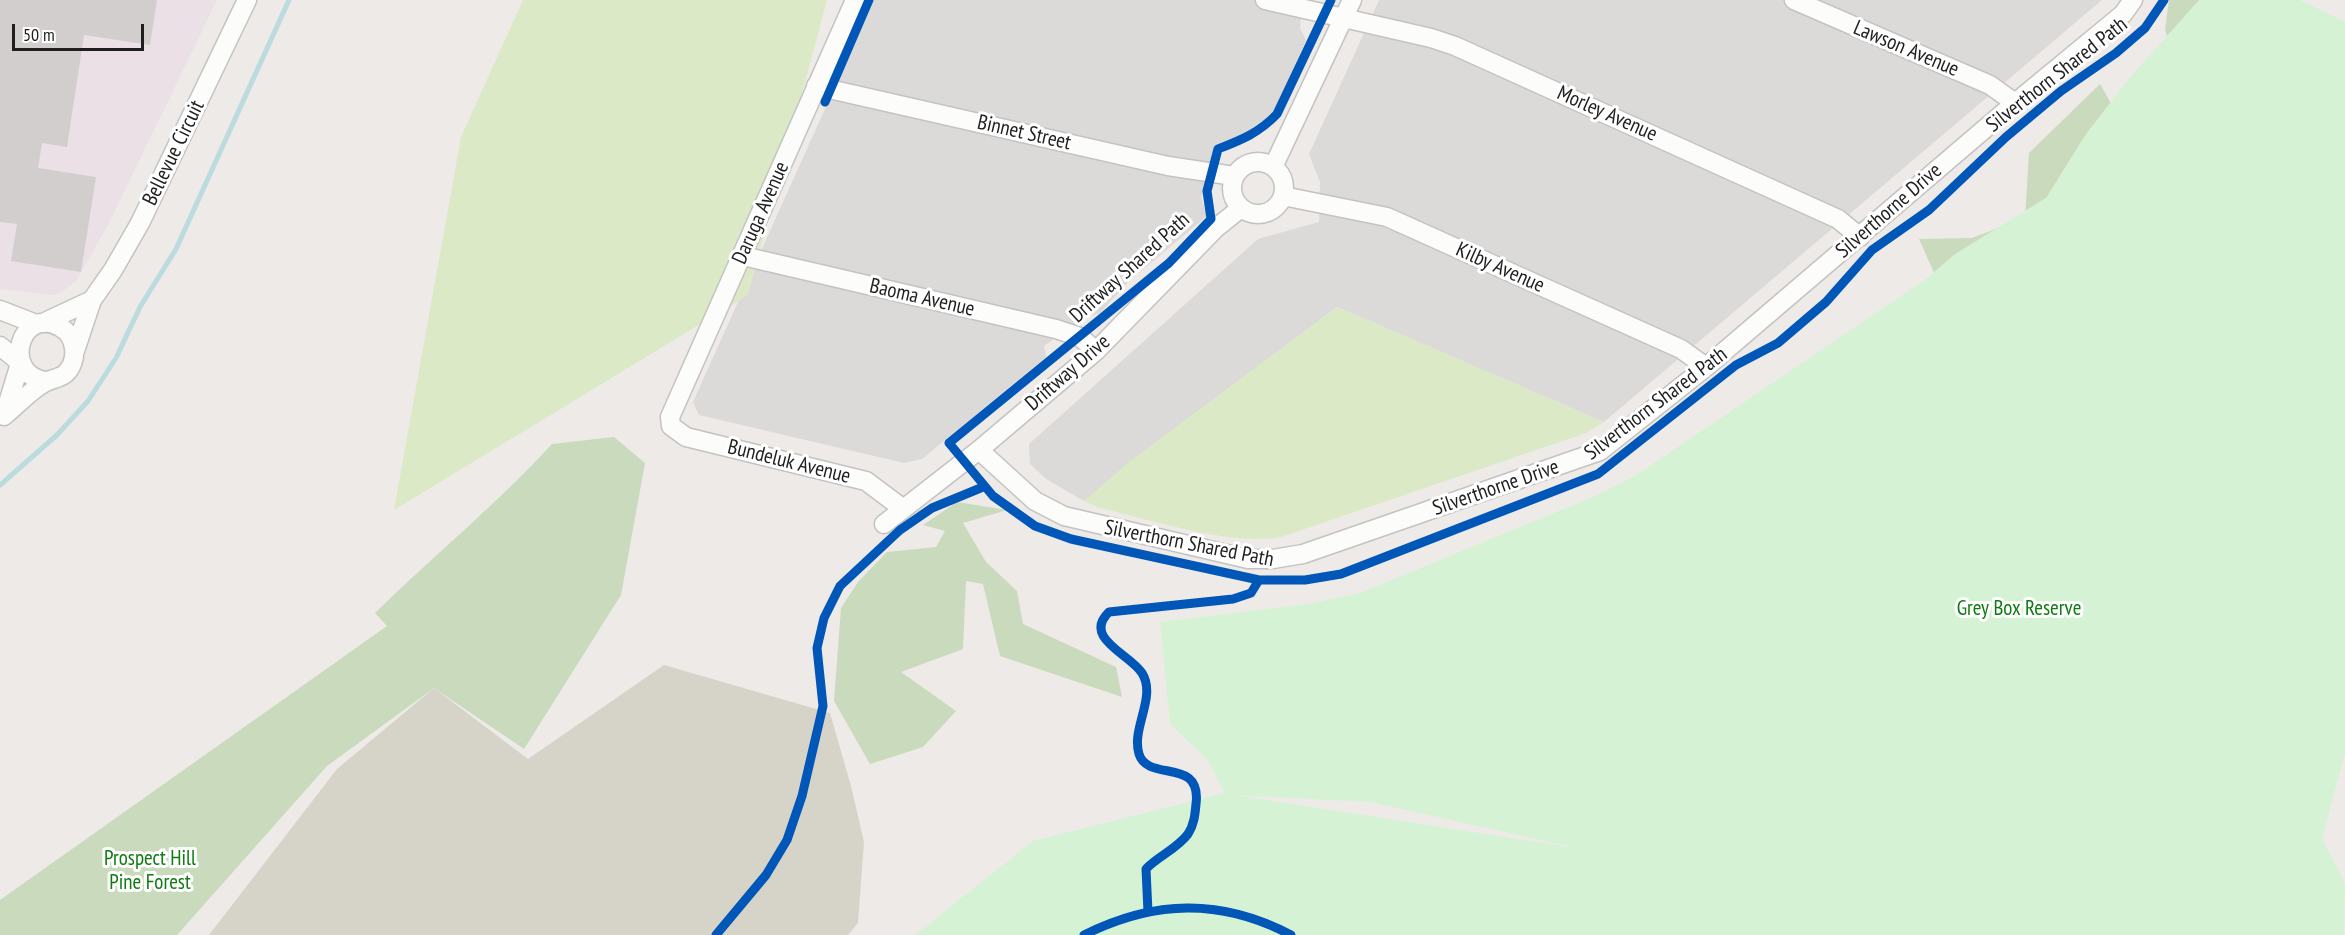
<!DOCTYPE html>
<html>
<head>
<meta charset="utf-8">
<style>
	body { margin:0 }
	#map { position:relative; width:2345px; height:935px; overflow:hidden; background:#edeae7; font-family:"PT Sans Narrow",sans-serif }
	canvas { display:block }
	.scale { position:absolute; left:12px; top:24px; width:132px; height:27px; box-sizing:border-box; border:3px solid #1f1f1f; border-top:0; padding-left:8px; font-size:18px; line-height:21px; white-space:nowrap; color:#1f1f1f; -webkit-text-stroke:4px #fff; paint-order:stroke }
</style>
</head>
<body>
<div id="map">
<canvas width="2345" height="935"></canvas>
<div class="scale">50 m</div>
</div>
<script>
const ctx = document.querySelector('canvas').getContext('2d');
ctx.lineJoin = 'round';
function fillPath(path, color) { ctx.fillStyle = color; ctx.fill(path, 'evenodd'); }
function stroke(path, color, width, dash) { ctx.strokeStyle = color; ctx.lineWidth = width; ctx.lineCap = dash ? 'butt' : 'round'; ctx.setLineDash(dash || []); ctx.stroke(path); }
function label(font, color, halo, rows, align = 'center') {
  ctx.font = font + ' "PT Sans Narrow",sans-serif'; ctx.lineWidth = 6; ctx.setLineDash([]); ctx.textBaseline = 'middle'; ctx.strokeStyle = halo; ctx.fillStyle = color; for (const [text, x, y, turn = 0] of rows) {
    ctx.save(); ctx.translate(x, y); ctx.rotate((+turn || 0) * Math.PI / 180); ctx.textAlign = isNaN(turn) ? turn : align; if (halo) ctx.strokeText(text, 0, 0); ctx.fillText(text, 0, 0); ctx.restore();
  }
}
const residential = new Path2D(`
	M874 0H1303L1300 28 1306 40 1275 110 1255 129 1221 144 1201 197 1207 216 1129 281 1100 313 1086 317 1044 346 1046 357 922 459 904 463 699 415 693 402Z
	M1379 0H2102L1604 422 1337 307 1084 501 1046 479 1030 464 1029 444 1258 239 1319 222 1320 182 1309 154Z`);
const industrial = new Path2D(`
	M0 0H217L108 225 76 281 60 293 51 295 0 289Z`);
const construction = new Path2D(`
	M664 665 830 713 851 786 864 842 858 923 848 935H209L337 769 434 688 528 759Z`);
const grass = new Path2D(`
	M523 0H827L748 295 394 510 461 137Z
	M1337 307 1604 422 1586 433 1281 537C1228 546 1153 520 1100 508L1084 501 1129 462Z`);
const forest = new Path2D(`
	M2169 0H2227L2198 112 2165 30Z
	M2100 84 2124 126 1944 295 1919 239 1972 238 2025 218 2029 153Z
	M614 437 645 463 621 595 524 749 434 688 327 766 177 935H0V900L387 626 375 613C433 556 497 504 552 444Z
	M957 502 1007 510 963 523 986 562 1017 591 1023 624 1116 667 1122 697 1000 656 983 584 966 581 963 649 901 672 956 711 923 747 870 764 834 701 841 608 858 582 887 552 936 547 945 531 923 525Z`);
const park = new Path2D(`
	M2199 0H2300L2345 22V753L2322 839 2345 883 2344 935H915L1033 841 1225 793 1207 759 1170 724 1160 622 1308 604 1360 593 1595 496 1635 476 1926 279 1955 254 2046 198 2086 134 2131 76ZM1234 795 1371 802 1576 848Z`);
const stream = new Path2D(`
	M0 485 57 435 88 401 116 358 140 307 176 249 289 0`);
const building = new Path2D(`
	M0 0H157L150 45 84 35 67 147 42 143 38 168 96 177 81 272 11 261 17 224 0 222Z`);
const minor = new Path2D(`
	M855 0 670 417 671 426 686 437 866 481 902 508
	M1265 0 1431 38 1455 46 1838 219 1860 237
	M1794 0 1990 85 2015 103
	M816 86 1168 166 1234 176
	M1232 188a26 26 0 1 1 52 0a26 26 0 1 1-52 0Z
	M1274 165 1352 0
	M1283 196 1387 217 1681 349 1706 367
	M743 256 1056 329 1080 337 1096 351
	M0 310 36 324
	M43 323 92 300
	M0 346 17 360
	M75 351 92 300 113 270 140 223 247 0
	M5 415C17 405 30 391 44 383 50 379 58 379 65 374 79 361 77 336 60 327 21 305 0 373 45 381
	M4 416 19 367
	M979 450 1035 501 1064 516 1248 559H1273L1303 554 1600 451 1706 367 2015 103 2123 14 2133 0
	M884 524 979 450 1096 351 1216 228 1241 208`);
const cycleway = new Path2D(`
	M1331 0 1277 114C1259 133 1241 140 1218 149L1207 191 1211 219 1169 263 949 443 993 496 1035 526 1071 539 1259 580H1305L1341 574 1598 474 1736 365 1778 343 1826 302 1872 250 1929 210 2006 137 2061 91 2116 53 2145 28 2164 0
	M825 102 869 0
	M1148 912 1146 869C1158 856 1177 849 1188 834 1194 825 1195 815 1196 804 1202 756 1148 783 1139 754 1131 728 1157 697 1142 673 1130 654 1082 638 1109 612L1233 599 1251 593 1259 580
	M716 935 766 875 787 840 802 796 823 706 817 648 824 618 840 586 900 530 932 508 983 487
	M1084 935C1154 900 1221 898 1291 935`);
const streetNames = [
	["Lawson Avenue",1906,49,23],
	["Silverthorn Shared Path",2057,75,-38],
	["Morley Avenue",1607,114,24],
	["Binnet Street",1024,133,13],
	["Bellevue Circuit",174,153,-64],
	["Silverthorne Drive",1889,211,-41],
	["Daruga Avenue",761,213,-66],
	["Driftway Shared Path",1130,268,-42],
	["Kilby Avenue",1500,268,24],
	["Baoma Avenue",922,298,13],
	["Driftway Drive",1068,373,-41],
	["Silverthorn Shared Path",1656,404,-37],
	["Bundeluk Avenue",789,462,14],
	["Silverthorne Drive",1496,488,-19],
	["Silverthorn Shared Path",1189,544,11]
];
const parkNames = [
	["Grey Box Reserve",2019,609],
	["Prospect Hill",150,859],
	["Pine Forest",150,883]
];
fillPath(residential, '#dcdad9');
fillPath(industrial, '#eae0e6');
fillPath(construction, '#d6d4c9');
fillPath(grass, '#dce9c7');
fillPath(forest, '#cadabd');
fillPath(park, '#d6f2d4');
stroke(stream, '#bcdbdf', 5);
fillPath(building, '#d2cecd');
stroke(minor, '#c4c3c2', 21);
stroke(minor, '#fcfcfb', 18);
stroke(cycleway, '#0057b8', 9);
label('21px', '#1f1f1f', '#fff', streetNames);
label('21px', '#0f7a10', '#fff', parkNames);
</script>
</body>
</html>
